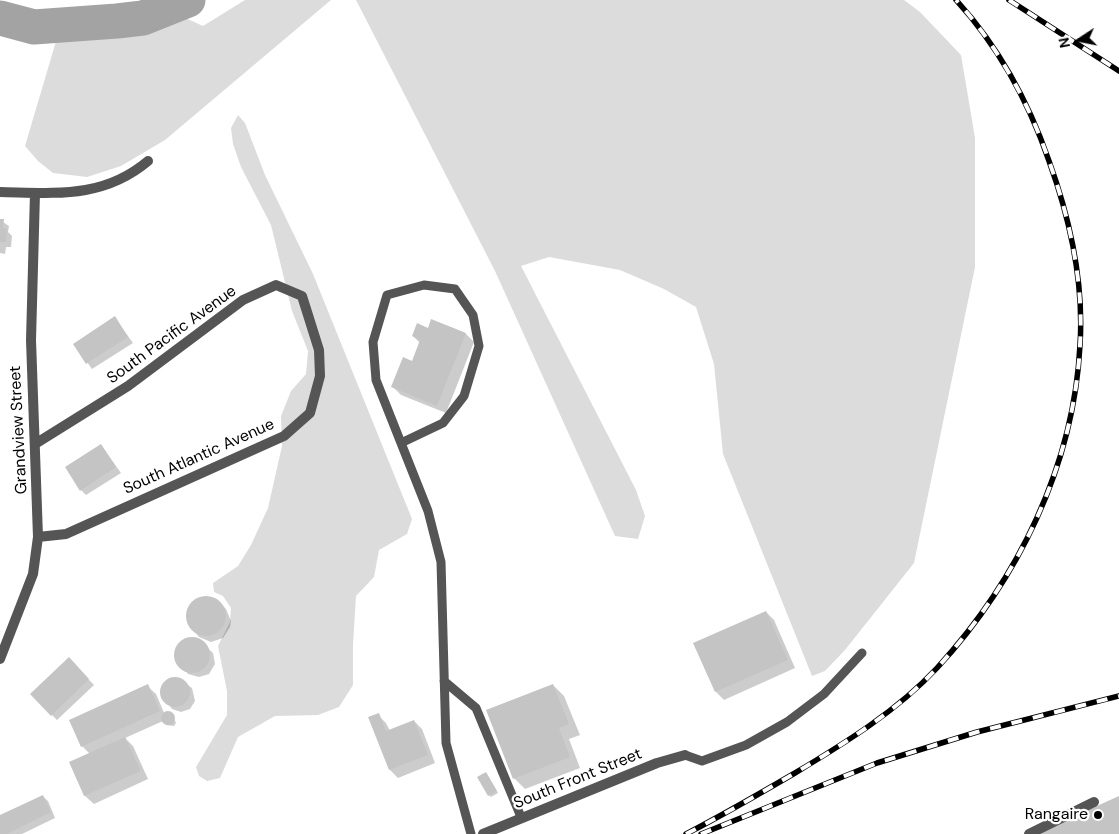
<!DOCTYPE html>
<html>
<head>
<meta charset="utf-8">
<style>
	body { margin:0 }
	#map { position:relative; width:1119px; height:834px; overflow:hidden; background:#fff; font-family:"DM Sans",sans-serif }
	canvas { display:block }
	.north { position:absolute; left:1054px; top:15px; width:50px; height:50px; -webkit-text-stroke:4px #fff; paint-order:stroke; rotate:259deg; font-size:14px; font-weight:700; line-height:20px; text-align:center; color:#000 }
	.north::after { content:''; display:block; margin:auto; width:18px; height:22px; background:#000; clip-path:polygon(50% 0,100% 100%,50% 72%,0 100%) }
</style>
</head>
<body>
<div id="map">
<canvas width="1119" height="834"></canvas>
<div class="north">N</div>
</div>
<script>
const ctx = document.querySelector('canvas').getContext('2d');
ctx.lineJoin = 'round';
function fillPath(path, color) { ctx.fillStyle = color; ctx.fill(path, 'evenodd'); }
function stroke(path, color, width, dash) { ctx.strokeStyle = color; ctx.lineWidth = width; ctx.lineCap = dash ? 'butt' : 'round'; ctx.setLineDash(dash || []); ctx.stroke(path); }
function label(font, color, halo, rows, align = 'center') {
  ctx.font = font + ' "DM Sans",sans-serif'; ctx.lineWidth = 4.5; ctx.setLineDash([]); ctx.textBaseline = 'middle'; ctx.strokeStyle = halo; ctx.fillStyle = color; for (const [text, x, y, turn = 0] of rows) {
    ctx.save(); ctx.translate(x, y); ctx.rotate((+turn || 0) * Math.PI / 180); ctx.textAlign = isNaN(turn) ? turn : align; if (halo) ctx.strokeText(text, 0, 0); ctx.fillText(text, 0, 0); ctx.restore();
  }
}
const green = new Path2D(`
	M245 0H331L165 140 121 166 87 177 53 173 38 161 25 146 57 38 133 32 179 15 203 26Z
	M356 0H904L920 12 961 55 975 138V267L914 563 845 650 825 671 812 676 723 454 714 364 696 307 664 289 620 270 549 257 521 266 636 490 645 516 638 539 615 536 495 271Z
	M238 115 245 123 265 175 313 274 412 519 407 534 379 550 374 577 356 596 353 645V685L339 707 318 715 275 716 238 737 220 778 207 781 199 776 196 767 227 715V691L218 646 230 622 231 608 223 596 214 592 213 583 238 566 251 545 268 508 282 446 281 416 291 391 306 374 308 351 292 311 271 225 241 167 233 144 231 128Z`);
const shadow = new Path2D(`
	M0 220 9 226 8 232 12 236 11 247H6L5 254 0 253Z
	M115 318 133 343 92 369 74 344Z
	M428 329 466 334 474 342 446 413 401 395 393 387 413 363 420 343 413 336Z
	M101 445 121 473 86 495 81 490Z
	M203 597H210L221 604 226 609 231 621 230 627 223 638 211 642 199 637 194 631 189 626 187 614 192 602Z
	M766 612 774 620 795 668 724 700 716 692 695 644Z
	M189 638 199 640 213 653 215 664 209 674 199 677 188 674 176 659 180 643Z
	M69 659 94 685 57 720 32 695Z
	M178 678 192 688 195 701 190 709 181 712 172 709 161 694V690L169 679Z
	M553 685 564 696 580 735 569 739 580 768 525 789 514 778Z
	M147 686 156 694 165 715 167 712 172 714 176 723 174 726 166 725 163 721 125 738 133 746 148 779 94 804 85 796 71 763 90 754 82 746Z
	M378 715 386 723 390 731 414 721 422 729 435 763 398 778 390 770Z
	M488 776 498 793 491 797 489 795Z
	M42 796 48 801 55 818 22 834H0V817Z`);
const river = new Path2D(`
	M0 18 34 27 117 21 143 18 188 0`);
const building = new Path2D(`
	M0 219H4L3 228 7 229 6 242H0Z
	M115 316 128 337 86 364 73 344Z
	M431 319 466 333 437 406 391 387 403 357 412 361 420 340 412 336 417 323 428 328Z
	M101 444 116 467 80 491 65 467Z
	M186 616a20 20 0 1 1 40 0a20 20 0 1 1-40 0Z
	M766 611 788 660 715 692 693 643Z
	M174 655a18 18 0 1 1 36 0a18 18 0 1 1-36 0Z
	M69 657 89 679 51 716 30 694Z
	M160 692a15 15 0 1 1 30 0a15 15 0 1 1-30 0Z
	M148 684 160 711 81 747 69 720Z
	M553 684 569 724 559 728 570 757 513 779 486 710Z
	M161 718a7 7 0 1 1 14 0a7 7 0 1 1-14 0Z
	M379 713 386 731 414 720 428 755 389 770 368 717Z
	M125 737 141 771 84 796 69 762Z
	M486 772 497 791 488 796 477 777Z
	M43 795 51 812 7 834H0V815Z
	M1119 796V834H1035Z`);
const service = new Path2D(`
	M401 443 443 423 464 396 479 346 473 315 455 289 424 285 387 295 373 342 376 380 428 511 441 562 446 743 471 834
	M444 681 476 708 521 817
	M685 755 702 761 746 745 787 722 824 694 862 653`);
const minor = new Path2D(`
	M0 192C55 193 103 199 148 161
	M35 444 128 386 243 300 276 285 302 296 319 350 320 376 310 413 284 436 66 534 38 537
	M0 659 33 574 38 537 31 340 35 193
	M483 834 657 763 685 755
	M1029 834 1094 802`);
const rail = new Path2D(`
	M1009 0 1119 71
	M686 834C723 815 759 794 795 773 845 743 897 711 937 668 1018 580 1074 465 1080 345 1084 284 1070 219 1049 161 1029 103 998 46 956 0
	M701 834 877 763 977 732 1119 696`);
const markers = [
	[1098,815,5,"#000"]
];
const streetNames = [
	["South Pacific Avenue",172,335,-36],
	["Grandview Street",19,430,-93],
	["South Atlantic Avenue",199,457,-24],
	["South Front Street",578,779,-22]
];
const poiNames = [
	["Rangaire",1088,815]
];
fillPath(green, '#dcdcdc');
fillPath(shadow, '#0003');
stroke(river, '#a3a3a3', 35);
fillPath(building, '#c4c4c4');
stroke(service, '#555', 9);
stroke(minor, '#555', 10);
stroke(rail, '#000', 5.5);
stroke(rail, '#fff', 4, [11]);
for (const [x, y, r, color] of markers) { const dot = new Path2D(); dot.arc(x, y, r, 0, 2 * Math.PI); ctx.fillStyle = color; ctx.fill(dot); stroke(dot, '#fff', 2); }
label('16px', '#000', '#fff', streetNames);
label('16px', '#000', '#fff', poiNames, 'right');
</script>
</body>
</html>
